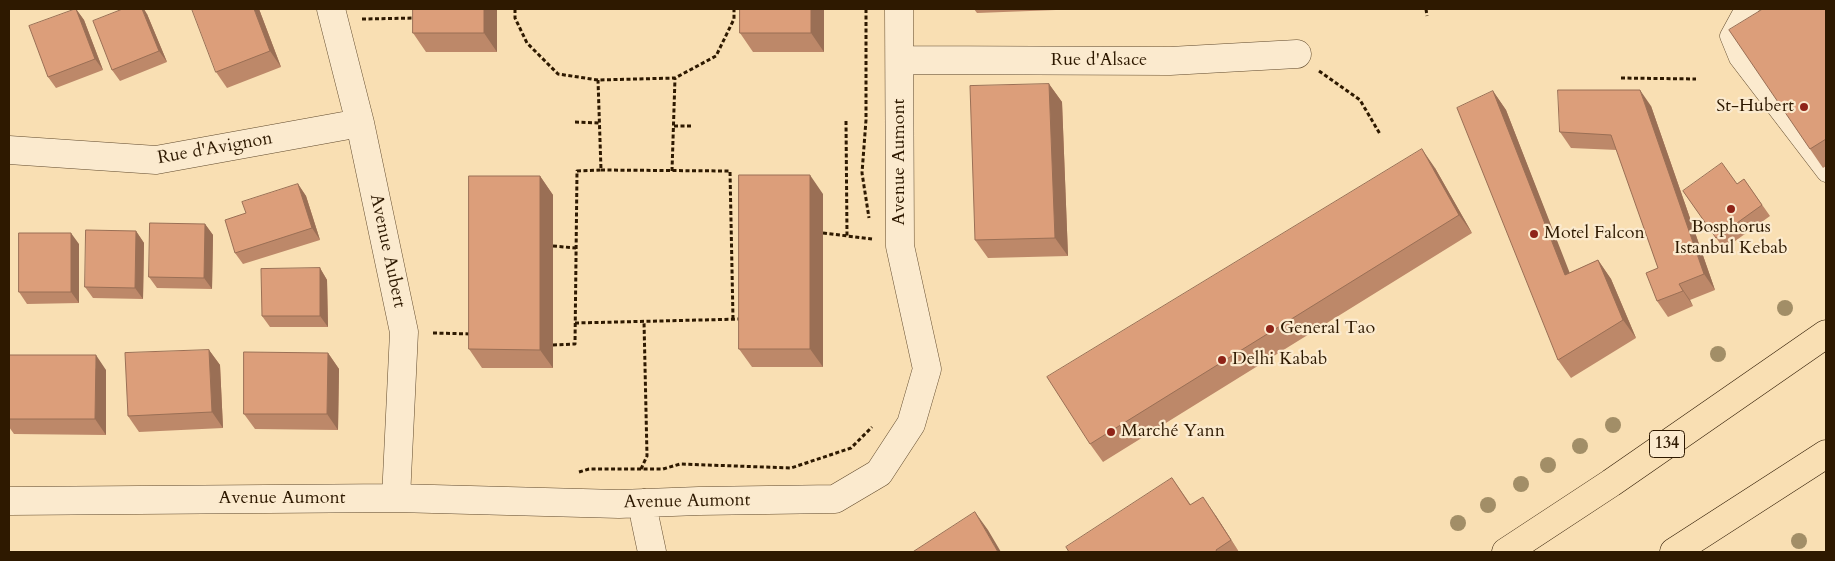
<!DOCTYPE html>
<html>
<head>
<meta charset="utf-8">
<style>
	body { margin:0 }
	#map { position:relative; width:1835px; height:561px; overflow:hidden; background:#f9dfb3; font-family:Cardo,serif }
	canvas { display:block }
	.frame { position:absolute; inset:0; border:10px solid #2e1900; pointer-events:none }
</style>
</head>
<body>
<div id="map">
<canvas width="1835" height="561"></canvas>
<div class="frame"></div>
</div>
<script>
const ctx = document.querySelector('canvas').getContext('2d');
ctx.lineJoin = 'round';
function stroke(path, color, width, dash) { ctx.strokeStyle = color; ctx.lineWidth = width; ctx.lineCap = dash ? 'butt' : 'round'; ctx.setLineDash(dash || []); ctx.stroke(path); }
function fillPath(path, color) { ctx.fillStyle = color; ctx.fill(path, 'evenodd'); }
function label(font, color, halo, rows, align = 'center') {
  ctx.font = font + ' Cardo,serif'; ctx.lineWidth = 4.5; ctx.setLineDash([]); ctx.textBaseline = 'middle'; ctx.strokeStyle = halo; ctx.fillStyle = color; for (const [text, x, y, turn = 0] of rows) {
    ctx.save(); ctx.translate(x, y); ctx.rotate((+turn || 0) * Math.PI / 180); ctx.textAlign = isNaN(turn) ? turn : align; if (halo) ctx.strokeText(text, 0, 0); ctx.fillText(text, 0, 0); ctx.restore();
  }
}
const path = new Path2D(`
	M515 9V18L527 43 558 74 598 80 675 78 716 56 734 19V9
	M866 9V120L862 173 869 218
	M1426 9 1427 16
	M362 19 416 18
	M1319 71 1360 100 1380 134
	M1621 78 1696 79
	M846 121 847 236
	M575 122 599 123
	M674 126H691
	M601 170 730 171 733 319
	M672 171 675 78
	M823 233 872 239
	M553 246 576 248
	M575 323 742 319
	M433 333 472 334
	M553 345 575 344 577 171 601 170 598 80
	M641 469 647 456 644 321
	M579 472 589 469H663L680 464 791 468 851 448 872 427`);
const service = new Path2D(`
	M1750 9 1741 14 1729 36 1738 58 1826 173`);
const minor = new Path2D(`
	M331 9 360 123 404 332 396 498
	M900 60 1170 61 1297 54
	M9 150 156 160 360 123
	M9 501 396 498 619 504 699 501 835 499 879 473 911 424 927 369 900 246 899 9
	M644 503 645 519 652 552`);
const primary = new Path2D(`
	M1506 552 1611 483 1826 334
	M1674 552 1826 454`);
const trees = [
	[1785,308],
	[1718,354],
	[1613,425],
	[1580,446],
	[1548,465],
	[1521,484],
	[1488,505],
	[1458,523],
	[1799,541]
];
const wall = new Path2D(`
	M76 9 84 20 103 70 56 88 48 77Z
	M259 9 281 67 227 88 216 72Z
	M413 9H497V52H426L413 33Z
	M740 9H824V52H753L740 33Z
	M974 9H1056V10L977 13Z
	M1826 9V166L1823 168 1810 149Z
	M147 14 167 62 120 81 112 70Z
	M1049 84 1062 102 1068 256 988 258 975 240Z
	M1493 91 1506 110 1569 273 1598 260 1611 279 1636 338 1571 378 1558 360Z
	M1651 106 1715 290 1690 300 1693 306 1668 317 1657 301 1658 268 1617 150 1571 148 1560 132Z
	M1435 168 1472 233 1103 462 1090 444Z
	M540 176 553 195V368H482L469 349Z
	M1744 179 1770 216 1724 249 1683 191 1737 184Z
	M298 184 306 196 320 240 243 264 235 253 246 213Z
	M823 194V367H752L739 349Z
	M205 224 213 235 212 289 157 288 149 277Z
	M136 231 144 243 143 299 93 298 85 287Z
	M79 244V303L27 304 19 292Z
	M320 268 327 280 328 327H270L262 316Z
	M209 350 220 365 223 428 139 432 128 416Z
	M328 353 339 369 338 430 255 429 244 414Z
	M9 355 106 370V435L14 434 9 427Z
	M1172 478 1191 505 1216 516 1239 552H1069Z`);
const shadedWall = new Path2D(`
	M76 9 84 20 103 70 95 59Z
	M142 9H144L147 14 167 62 159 51Z
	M254 9H259L281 67 270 51Z
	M484 9H497V52L484 33Z
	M811 9H824V52L811 33Z
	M1049 84 1062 102 1068 256 1055 238Z
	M1640 90 1651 106 1715 290 1704 274Z
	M1493 91 1506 110 1578 294 1565 275Z
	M1422 149 1435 168 1472 233 1459 215Z
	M810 175 823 194V367L810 349Z
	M540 176 553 195V368L540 350Z
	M298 184 306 196 320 240 312 228Z
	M205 224 213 235 212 289 204 278Z
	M136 231 144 243 143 299 135 288Z
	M71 233 79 244V303L71 292Z
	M1598 260 1611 279 1636 338 1623 320Z
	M320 268 327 280 328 327 320 316Z
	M1679 284 1690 300 1693 306 1683 291Z
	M209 350 220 365 223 428 212 412Z
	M328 353 339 369 338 430 327 414Z
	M96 355 106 370V435L95 419Z
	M1203 497 1216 516 1239 552 1231 540Z
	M975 512 988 530 1001 552H998Z`);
const building = new Path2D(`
	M76 9 95 59 48 77 29 26Z
	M123 9H142L159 51 112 70 93 21Z
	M192 9H254L270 51 216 72Z
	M413 9H484V33H413Z
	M740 9H811V33H740Z
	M1763 9H1826V139L1810 149 1729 30Z
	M1049 84 1055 238 975 240 970 86Z
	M1558 90H1640L1704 274 1679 284 1683 291 1657 301 1646 273 1658 268 1611 135 1560 132Z
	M1493 91 1565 275 1598 260 1623 320 1558 360 1457 108Z
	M1422 149 1459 215 1090 444 1047 377Z
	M1722 163 1737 184 1744 179 1762 205 1716 238 1683 191Z
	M739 175H810V349H739Z
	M469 176H540V350L469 349Z
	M298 184 312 228 235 253 225 220 246 213 242 202Z
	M150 223 205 224 204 278 149 277Z
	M86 230 136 231 135 288 85 287Z
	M19 233H71V292H19Z
	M320 268V316H262L261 269Z
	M209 350 212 412 128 416 125 353Z
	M244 352 328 353 327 414H244Z
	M9 355H96L95 419H9Z
	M1172 478 1190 505 1203 497 1231 540 1216 550 1217 552H1069L1066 547Z
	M975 512 998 552H913Z`);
const markers = [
	[1804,107,5,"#8f2418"],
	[1731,209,5,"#8f2418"],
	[1534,234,5,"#8f2418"],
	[1270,329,5,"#8f2418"],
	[1222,360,5,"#8f2418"],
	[1111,432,5,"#8f2418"]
];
const shields = [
	[1667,444,35]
];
const shieldNames = [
	["134",1667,444]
];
const streetNames = [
	["Rue d'Alsace",1099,61],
	["Rue d'Avignon",215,149,-10],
	["Avenue Aumont",900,162,-90],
	["Avenue Aubert",387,251,78],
	["Avenue Aumont",282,499],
	["Avenue Aumont",687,502,-1]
];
const poiNames = [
	["St-Hubert",1794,107,"right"],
	["Bosphorus",1731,228,"center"],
	["Istanbul Kebab",1731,249,"center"],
	["Motel Falcon",1544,234],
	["General Tao",1280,329],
	["Delhi Kabab",1232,360],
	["Marché Yann",1121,432]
];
stroke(service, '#614a2d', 19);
stroke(minor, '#614a2d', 29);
stroke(primary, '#2e1900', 29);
stroke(path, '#2e1900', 3, [4, 2.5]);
stroke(service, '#fbeace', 18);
stroke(minor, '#fbeace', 28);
stroke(primary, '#f9dfb3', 28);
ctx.fillStyle = '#a28e67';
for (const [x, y] of trees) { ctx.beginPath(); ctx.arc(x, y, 8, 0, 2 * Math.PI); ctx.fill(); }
fillPath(wall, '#bd8869');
fillPath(shadedWall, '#9a6f55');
fillPath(building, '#dc9e7a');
stroke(building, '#9a6f55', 1);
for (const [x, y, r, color] of markers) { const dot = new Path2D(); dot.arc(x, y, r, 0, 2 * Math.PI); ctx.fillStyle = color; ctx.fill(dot); stroke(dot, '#fbeace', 2); }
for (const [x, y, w] of shields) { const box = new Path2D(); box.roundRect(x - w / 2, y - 13.5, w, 27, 4); ctx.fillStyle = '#fbeace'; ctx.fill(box); stroke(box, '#2e1900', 1); }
label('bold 16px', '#2e1900', null, shieldNames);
label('18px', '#2e1900', '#fbeace', streetNames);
label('18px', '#2e1900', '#fbeace', poiNames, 'left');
</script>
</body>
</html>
